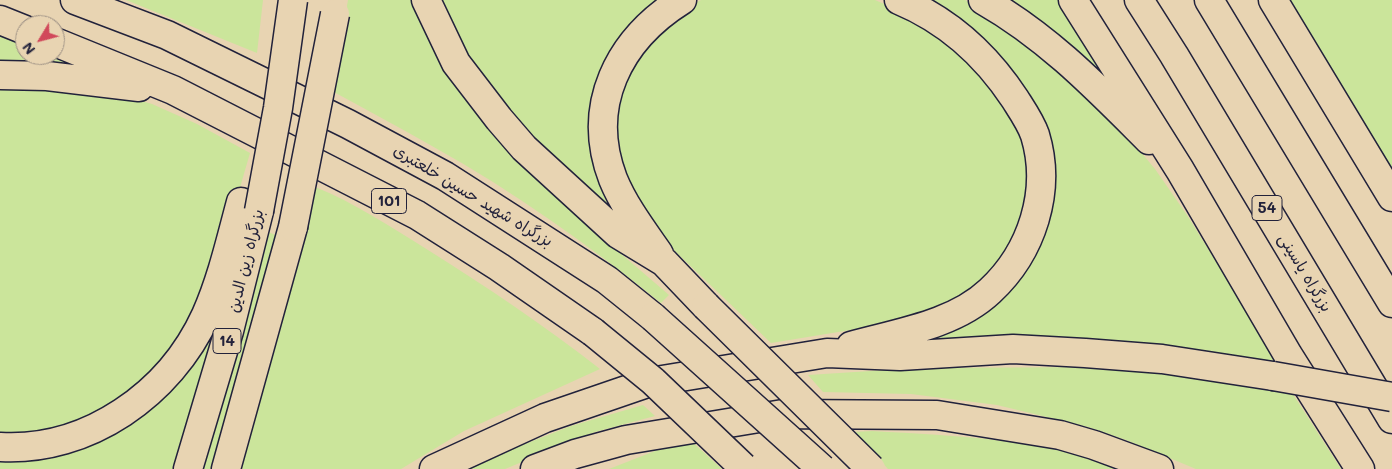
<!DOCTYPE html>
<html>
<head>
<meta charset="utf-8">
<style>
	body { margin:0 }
	#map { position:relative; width:1392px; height:469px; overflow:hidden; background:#e8d4b2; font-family:Mali,sans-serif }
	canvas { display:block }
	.north { position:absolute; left:15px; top:15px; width:50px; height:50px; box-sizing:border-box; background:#e8d4b2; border:1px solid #998d82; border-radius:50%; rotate:233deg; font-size:14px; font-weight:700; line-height:20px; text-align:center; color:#22223b }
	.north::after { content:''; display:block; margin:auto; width:18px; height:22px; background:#d1495b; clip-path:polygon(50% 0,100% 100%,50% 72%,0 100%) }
</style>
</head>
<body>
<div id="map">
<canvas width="1392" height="469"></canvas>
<div class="north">N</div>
</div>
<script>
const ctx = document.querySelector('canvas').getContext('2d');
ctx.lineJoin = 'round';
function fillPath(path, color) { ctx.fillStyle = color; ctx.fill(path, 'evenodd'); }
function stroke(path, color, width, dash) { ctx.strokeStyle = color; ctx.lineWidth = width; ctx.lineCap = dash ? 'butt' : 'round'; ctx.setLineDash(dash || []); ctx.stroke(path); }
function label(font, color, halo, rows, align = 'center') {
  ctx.font = font + ' Mali,"Playpen Sans Arabic",sans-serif'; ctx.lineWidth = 4; ctx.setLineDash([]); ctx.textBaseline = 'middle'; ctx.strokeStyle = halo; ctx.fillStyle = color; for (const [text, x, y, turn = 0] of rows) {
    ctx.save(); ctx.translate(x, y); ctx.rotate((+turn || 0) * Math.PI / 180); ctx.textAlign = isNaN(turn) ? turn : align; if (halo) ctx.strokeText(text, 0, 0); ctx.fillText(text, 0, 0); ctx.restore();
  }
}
const green = new Path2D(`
	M126 0H263L257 53Z
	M348 0H414L445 70 463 97 484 122 577 216 669 295 661 303C589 245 513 191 432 146 399 127 365 109 332 91Z
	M440 0H666L607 71 629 222C571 173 514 125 471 62 458 43 450 20 440 0Z
	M701 0H875L910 15 955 44 1015 117 1031 163 1021 240 971 297 918 319 771 343 659 236 633 201 612 142 622 76 671 15Z
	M920 0H965L978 7 1020 34 1106 110 1155 169 1187 215 1279 363 1047 338H957L882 344 1001 291 1045 145Z
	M999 0H1059L1124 104Z
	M1290 0H1392V171Z
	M0 35 25 43V55H55L126 80 0 68Z
	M0 83 125 96 152 104 197 124 250 153 210 291 172 355 103 418 0 440Z
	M315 187C355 203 391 227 428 250 487 287 545 326 600 369L464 431 401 469H236Z
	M254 192 178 469H0V454L143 410Z
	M268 232 281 237 214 469H202L234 367Z
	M1103 367 1221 380 1291 391 1341 469H1196L1126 440 1088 427 997 405 911 394 823 392 808 375 918 368Z
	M643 405 655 416 595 432 505 469H461L571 426Z
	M872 431C957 436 1046 439 1126 469H888L854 432Z
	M688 438 722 469H609Z`);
const trunk = new Path2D(`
	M75 0 167 35 348 124 445 176 607 280 653 317
	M426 0 456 63 499 119 524 148 618 234 664 262 706 306
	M983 0C1048 37 1096 87 1149 140
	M1073 0 1180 170 1288 355 1360 469
	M1139 0 1174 55 1392 419
	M1209 0 1392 303
	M1273 0 1392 197
	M0 20 25 30
	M55 42 173 90 417 215 499 267 593 332
	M0 75 47 76 139 87
	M659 254C643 231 624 206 613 179 585 106 618 40 682 0
	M851 346C897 333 954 325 990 291 1032 252 1052 191 1035 135 1031 123 1022 110 1015 99 986 55 947 20 899 0
	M0 447C88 452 170 394 206 315 222 279 231 239 241 202
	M188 469 229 331 259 211
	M226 469 293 227
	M434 469 545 418 650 382 827 353 900 356 1013 349 1085 353 1162 359 1273 376
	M535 469 575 454 626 440 783 414 937 415 1060 435 1094 445 1159 469`);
const trunkBridge = new Path2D(`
	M259 211 278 108 293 0
	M293 227 335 14
	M706 306 871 469
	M653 317 822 469
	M593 332 653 381 743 467
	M1273 376 1392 397`);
const shields = [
	[389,201,35],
	[1267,208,30],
	[227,341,28]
];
const shieldNames = [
	["101",389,201],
	["54",1267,208],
	["14",227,341]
];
const streetNames = [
	["بزرگراه شهید حسین خلعتبری",473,196,31],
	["بزرگراه زین الدین",246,261,-76],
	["بزرگراه یاسینی",1305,273,59]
];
fillPath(green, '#cbe59b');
stroke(trunk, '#22223b', 31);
stroke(trunk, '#e8d4b2', 28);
stroke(trunkBridge, '#22223b', 31, []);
stroke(trunkBridge, '#e8d4b2', 28);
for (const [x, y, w] of shields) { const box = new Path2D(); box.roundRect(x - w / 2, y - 12.5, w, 25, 4); ctx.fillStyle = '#e8d4b2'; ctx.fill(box); stroke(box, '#22223b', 1); }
label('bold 15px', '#22223b', null, shieldNames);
label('16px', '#22223b', '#e8d4b2', streetNames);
</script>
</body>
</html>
